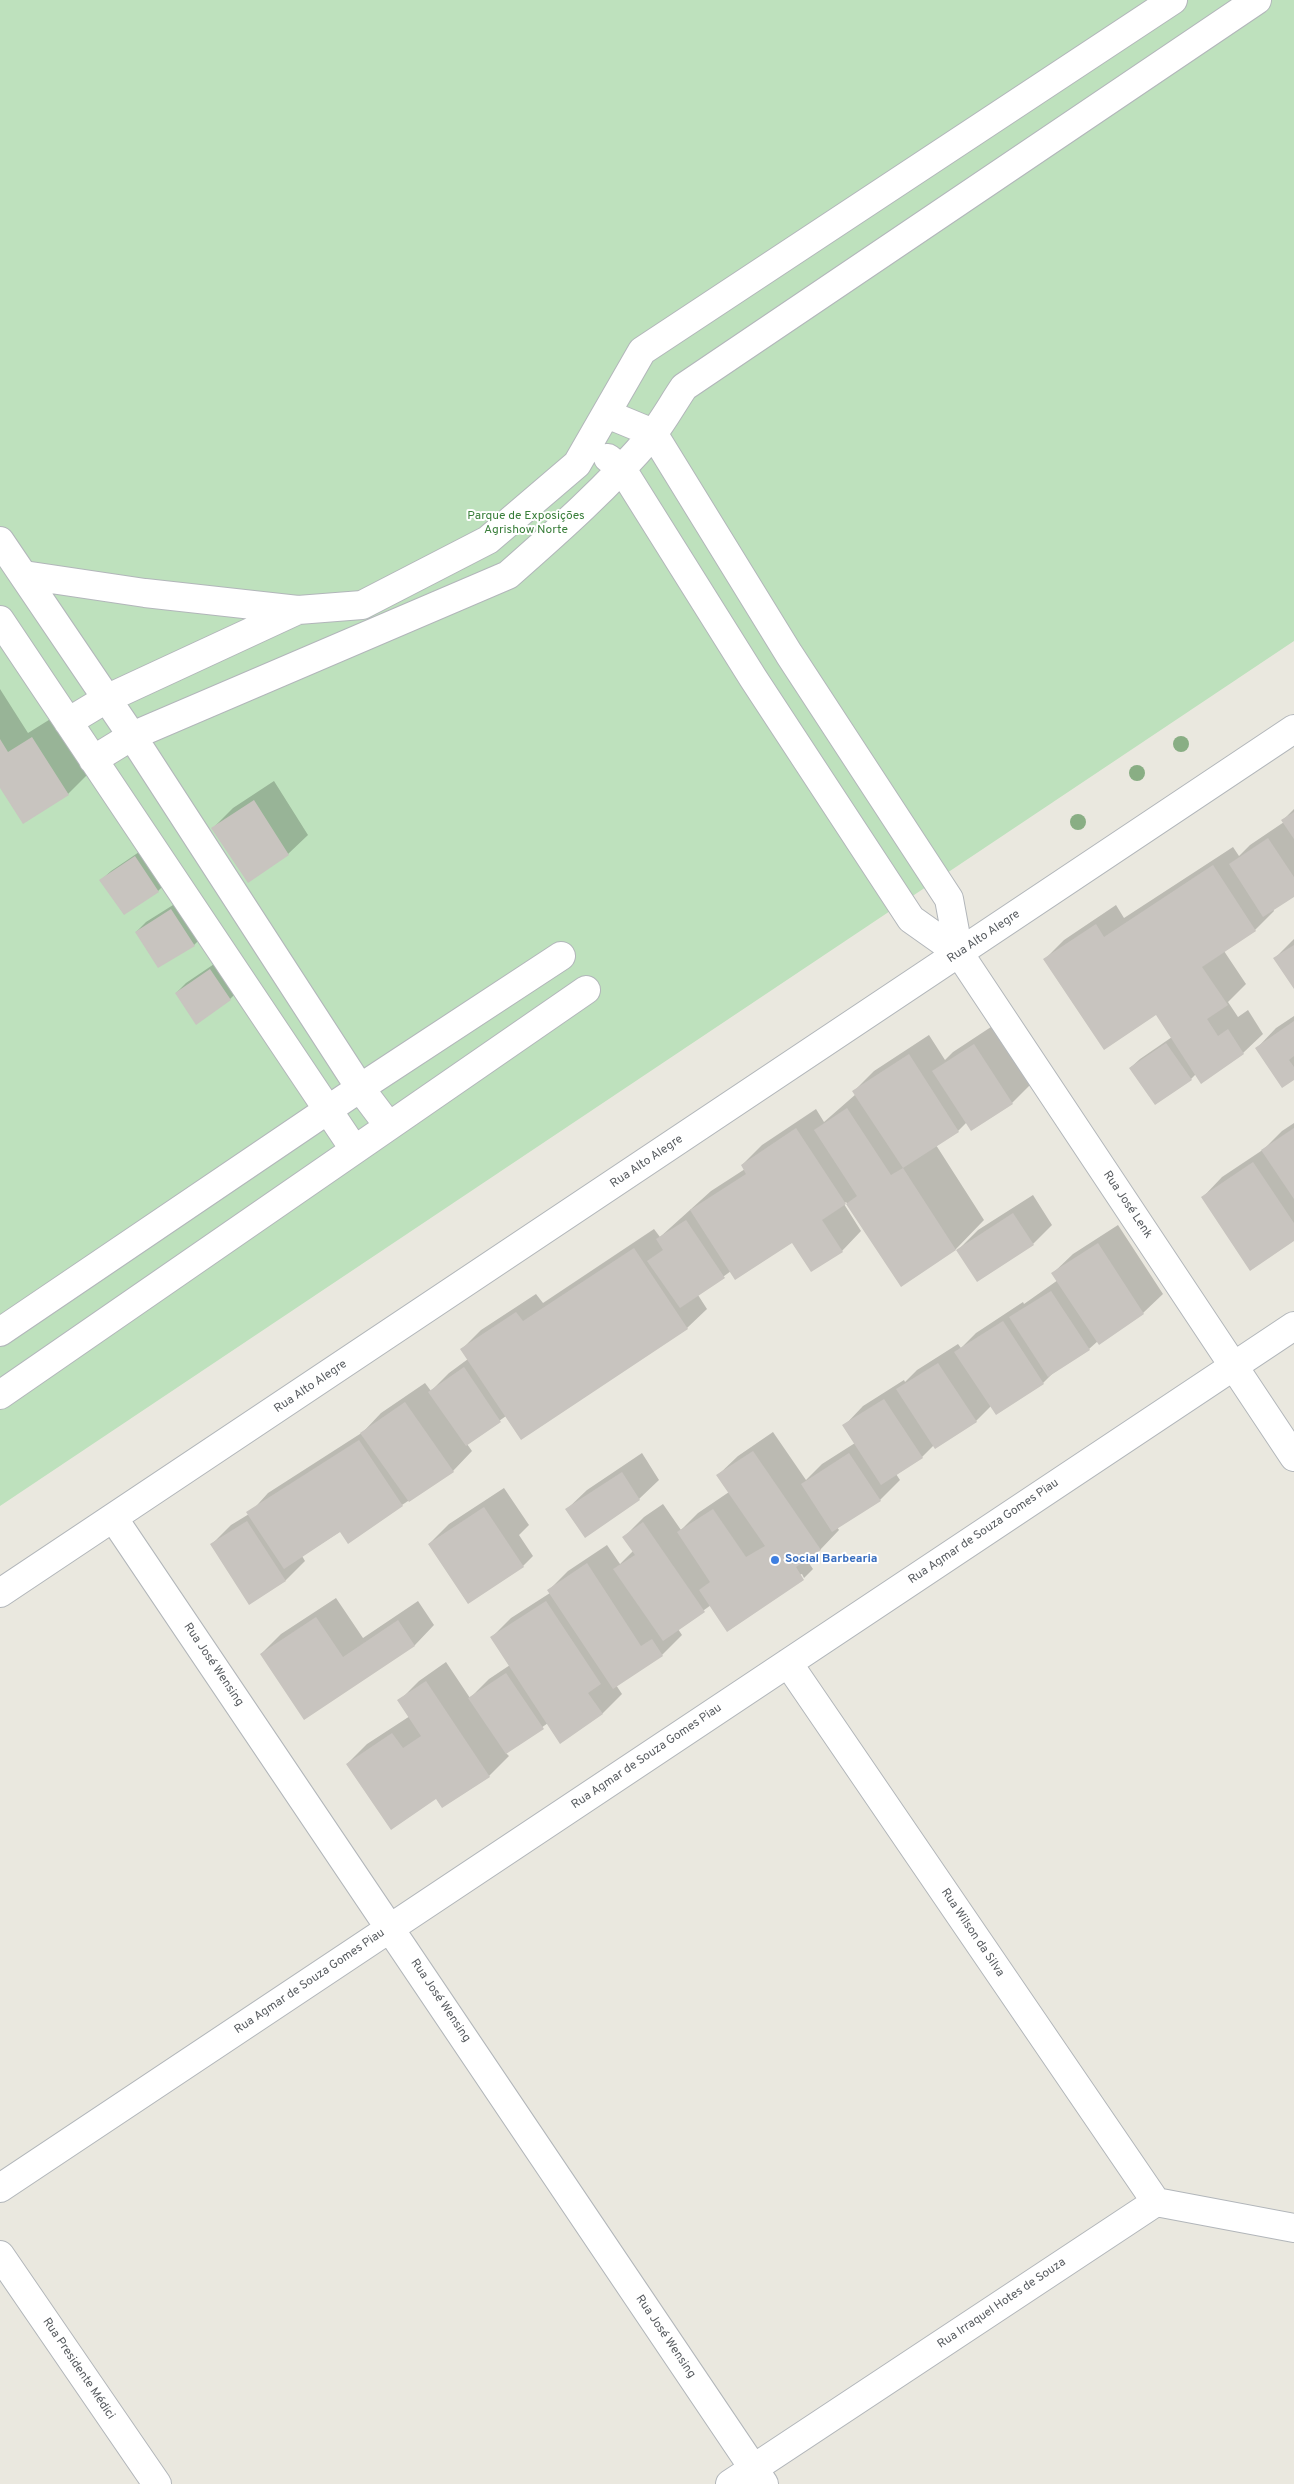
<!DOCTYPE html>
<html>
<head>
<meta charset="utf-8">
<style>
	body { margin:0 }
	canvas { display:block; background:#eae8df }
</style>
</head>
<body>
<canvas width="1294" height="2484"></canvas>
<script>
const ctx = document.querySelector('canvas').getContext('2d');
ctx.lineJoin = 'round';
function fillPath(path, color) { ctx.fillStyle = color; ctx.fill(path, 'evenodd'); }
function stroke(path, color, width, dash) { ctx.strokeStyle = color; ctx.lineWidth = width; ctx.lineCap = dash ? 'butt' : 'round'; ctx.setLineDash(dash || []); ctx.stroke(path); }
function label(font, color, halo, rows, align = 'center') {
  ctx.font = font + ' Overpass,sans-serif'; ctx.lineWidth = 4; ctx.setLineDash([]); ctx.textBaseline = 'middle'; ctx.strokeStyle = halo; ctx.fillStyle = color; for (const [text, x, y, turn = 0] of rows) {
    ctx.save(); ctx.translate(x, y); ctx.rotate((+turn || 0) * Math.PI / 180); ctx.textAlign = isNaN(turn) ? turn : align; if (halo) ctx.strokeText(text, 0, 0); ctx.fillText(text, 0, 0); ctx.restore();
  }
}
const green = new Path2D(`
	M0 0H1294V641L0 1506Z`);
const shadow = new Path2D(`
	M0 689 28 733 52 718 88 774 68 794 24 822 0 785Z
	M274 781 308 835 288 854 248 881 213 828 233 808Z
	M1294 809V895L1273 909 1274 911 1255 930 1224 951 1246 984 1228 1002 1238 1017 1248 1010 1263 1034 1243 1053 1196 1074 1191 1079 1130 1068 1140 1059 1172 1037 1156 1013 1045 959 1064 940 1116 905 1124 918 1233 847 1239 856 1250 845 1284 822 1283 820Z
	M145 848 168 881 158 891 124 914 101 880 111 871Z
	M181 900 204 935 194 945 136 932 146 922Z
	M1294 939V987L1275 958Z
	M220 960 239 990 230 999 176 993 186 983Z
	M1294 1016V1078L1257 1048 1276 1028Z
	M994 1025 1032 1083 1012 1103 967 1122 958 1131 936 1145 984 1220 956 1249 901 1285 846 1202 844 1204 861 1231 842 1251 793 1242 731 1271 698 1295 707 1309 687 1328 506 1416 467 1444 472 1451 453 1471 402 1505 341 1531 302 1556 305 1561 286 1580 250 1603 212 1544 231 1525 249 1514 268 1493 363 1432 381 1413 425 1383 431 1391 449 1373 468 1359 462 1349 481 1330 536 1294 543 1303 654 1229 660 1237 711 1191 745 1169 742 1165 762 1145 816 1109 824 1122 856 1094 854 1091 874 1071 929 1035 945 1060 953 1052Z
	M1294 1123V1240L1203 1197 1222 1177 1264 1149 1282 1131Z
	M1033 1195 1052 1225 1033 1244 958 1250 978 1230Z
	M1118 1225 1163 1294 1143 1313 1098 1341 1089 1349 1054 1372 1043 1383 991 1406 976 1421 935 1447 934 1445 922 1457 896 1474 900 1480 880 1500 837 1527 839 1530 820 1550 806 1559 813 1569 804 1578 802 1574 711 1605 678 1629 682 1635 662 1655 616 1685 622 1694 603 1713 561 1742 548 1723 506 1753 509 1756 489 1776 436 1797 347 1764 367 1744 410 1716 399 1701 419 1681 446 1662 470 1698 489 1679 510 1665 492 1637 511 1618 550 1593 549 1590 568 1571 607 1545 620 1564 633 1551 624 1537 644 1517 663 1504 681 1530 698 1513 729 1492 718 1475 738 1456 773 1432 806 1480 822 1464 855 1443 844 1426 863 1406 904 1380 905 1382 917 1370 958 1344 961 1348 976 1333 1023 1302 1024 1304 1058 1280 1053 1273 1073 1254Z
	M642 1453 659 1480 639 1499 567 1509 587 1490Z
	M504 1488 529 1525 519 1535 533 1556 523 1566 468 1603 429 1544 449 1524Z
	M336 1598 363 1638 418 1601 434 1625 415 1645 304 1718 261 1654 281 1634Z`);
const building = new Path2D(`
	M32 737 69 795 23 824 0 788V739L8 752Z
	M254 800 289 855 248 883 211 828Z
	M1294 812V839L1281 820Z
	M1268 838 1294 877V897L1263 917 1229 864Z
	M135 856 159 892 124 915 99 880Z
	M1213 865 1256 931 1202 967 1228 1005 1207 1019 1218 1036 1228 1029 1244 1054 1201 1084 1156 1015 1104 1050 1043 959 1096 924 1104 937Z
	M171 909 195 946 158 968 135 932Z
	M1294 945V989L1273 958Z
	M210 969 231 1000 196 1025 175 993Z
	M1294 1021V1056L1289 1060 1294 1067V1080L1282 1088 1255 1048Z
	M1166 1043 1192 1080 1155 1105 1129 1068Z
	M974 1044 1013 1104 971 1131 932 1071Z
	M909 1054 959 1132 903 1168 852 1091Z
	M847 1108 891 1175 903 1168 956 1250 901 1287 846 1204 822 1220 843 1252 811 1272 792 1243 735 1280 690 1210 746 1174 741 1165 796 1128 846 1204 857 1196 814 1130Z
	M1294 1128V1199L1261 1150Z
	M1253 1162 1294 1223V1241L1250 1271 1201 1197Z
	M1013 1213 1034 1245 977 1282 956 1250Z
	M686 1220 725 1278 680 1308 647 1261 663 1250 656 1239Z
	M1098 1243 1144 1314 1099 1345 1051 1273Z
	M634 1248 688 1329 521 1440 460 1349 516 1312 523 1321Z
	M1051 1291 1090 1350 1048 1377 1009 1317Z
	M1003 1321 1044 1384 996 1415 954 1352Z
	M938 1363 977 1422 935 1449 896 1389Z
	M464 1367 501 1422 466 1446 428 1392Z
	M884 1399 923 1458 881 1485 842 1425Z
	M405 1402 454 1472 409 1502 360 1433Z
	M359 1440 403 1506 348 1544 340 1532 284 1569 246 1512Z
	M753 1451 821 1550 796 1567 804 1580 727 1632 699 1590 710 1582 677 1532 713 1509 746 1557 765 1546 716 1475Z
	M849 1453 881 1501 832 1532 801 1484Z
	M622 1472 640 1500 585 1538 565 1509Z
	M484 1507 524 1567 468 1604 428 1544Z
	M247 1521 286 1581 249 1605 210 1544Z
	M643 1522 705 1612 663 1641 613 1569 635 1555 622 1537Z
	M587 1563 641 1646 652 1639 663 1656 613 1689 547 1590Z
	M546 1601 601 1684 588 1693 603 1714 560 1744 490 1637Z
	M316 1617 343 1657 398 1620 415 1646 304 1720 260 1654Z
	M506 1673 544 1729 506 1754 468 1698Z
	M426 1681 490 1777 442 1808 436 1799 391 1830 346 1764 392 1733 403 1748 421 1736 397 1700Z`);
const minor = new Path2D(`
	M607 414 653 433 789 654 949 899 959 953
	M608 458 622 469 753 678 911 919 959 953 1294 1457
	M0 541 132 736 360 1088 388 1125
	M24 575 145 593 298 610
	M0 620 354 1149
	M68 722 106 699 298 610 362 605 488 540 577 464 642 351 1173 0
	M93 760 132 736 508 575C558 531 609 486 652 435 664 420 673 403 684 387L1257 0
	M0 1332 360 1088 561 956
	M0 1395 586 990
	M114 1519 764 2484
	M0 1593 1294 729
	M788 1663 1156 2202
	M0 2188 1294 1326
	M0 2255 157 2484
	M730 2484 1156 2202 1294 2228`);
const trees = [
	[1181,744],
	[1137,773],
	[1078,822]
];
const markers = [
	[775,1560,5,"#3f7fe0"]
];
const parkNames = [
	["Parque de Exposições",526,517],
	["Agrishow Norte",526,531]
];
const streetNames = [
	["Rua Alto Alegre",984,937,-34],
	["Rua Alto Alegre",647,1162,-34],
	["Rua José Lenk",1127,1205,56],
	["Rua Alto Alegre",311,1387,-34],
	["Rua Agmar de Souza Gomes Piau",984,1532,-34],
	["Rua José Wensing",213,1665,56],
	["Rua Agmar de Souza Gomes Piau",647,1757,-34],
	["Rua Wilson da Silva",972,1933,56],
	["Rua Agmar de Souza Gomes Piau",310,1982,-34],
	["Rua José Wensing",440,2001,56],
	["Rua Irraquel Hotes de Souza",1002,2304,-34],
	["Rua José Wensing",665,2337,56],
	["Rua Presidente Médici",78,2369,56]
];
const shopNames = [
	["Social Barbearia",785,1560]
];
fillPath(green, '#bee1bd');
fillPath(shadow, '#0003');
fillPath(building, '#c8c4bf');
stroke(minor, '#b2b6ba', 30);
stroke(minor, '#fff', 28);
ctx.fillStyle = '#89ae84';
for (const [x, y] of trees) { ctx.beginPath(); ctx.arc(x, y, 8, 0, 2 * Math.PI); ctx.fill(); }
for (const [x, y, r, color] of markers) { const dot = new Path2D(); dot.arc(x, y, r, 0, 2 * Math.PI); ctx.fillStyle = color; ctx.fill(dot); stroke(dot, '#fff', 2); }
label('12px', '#397e3a', '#fff', parkNames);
label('12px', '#585c60', '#fff', streetNames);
label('bold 12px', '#366cbe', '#fff', shopNames, 'left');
</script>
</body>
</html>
